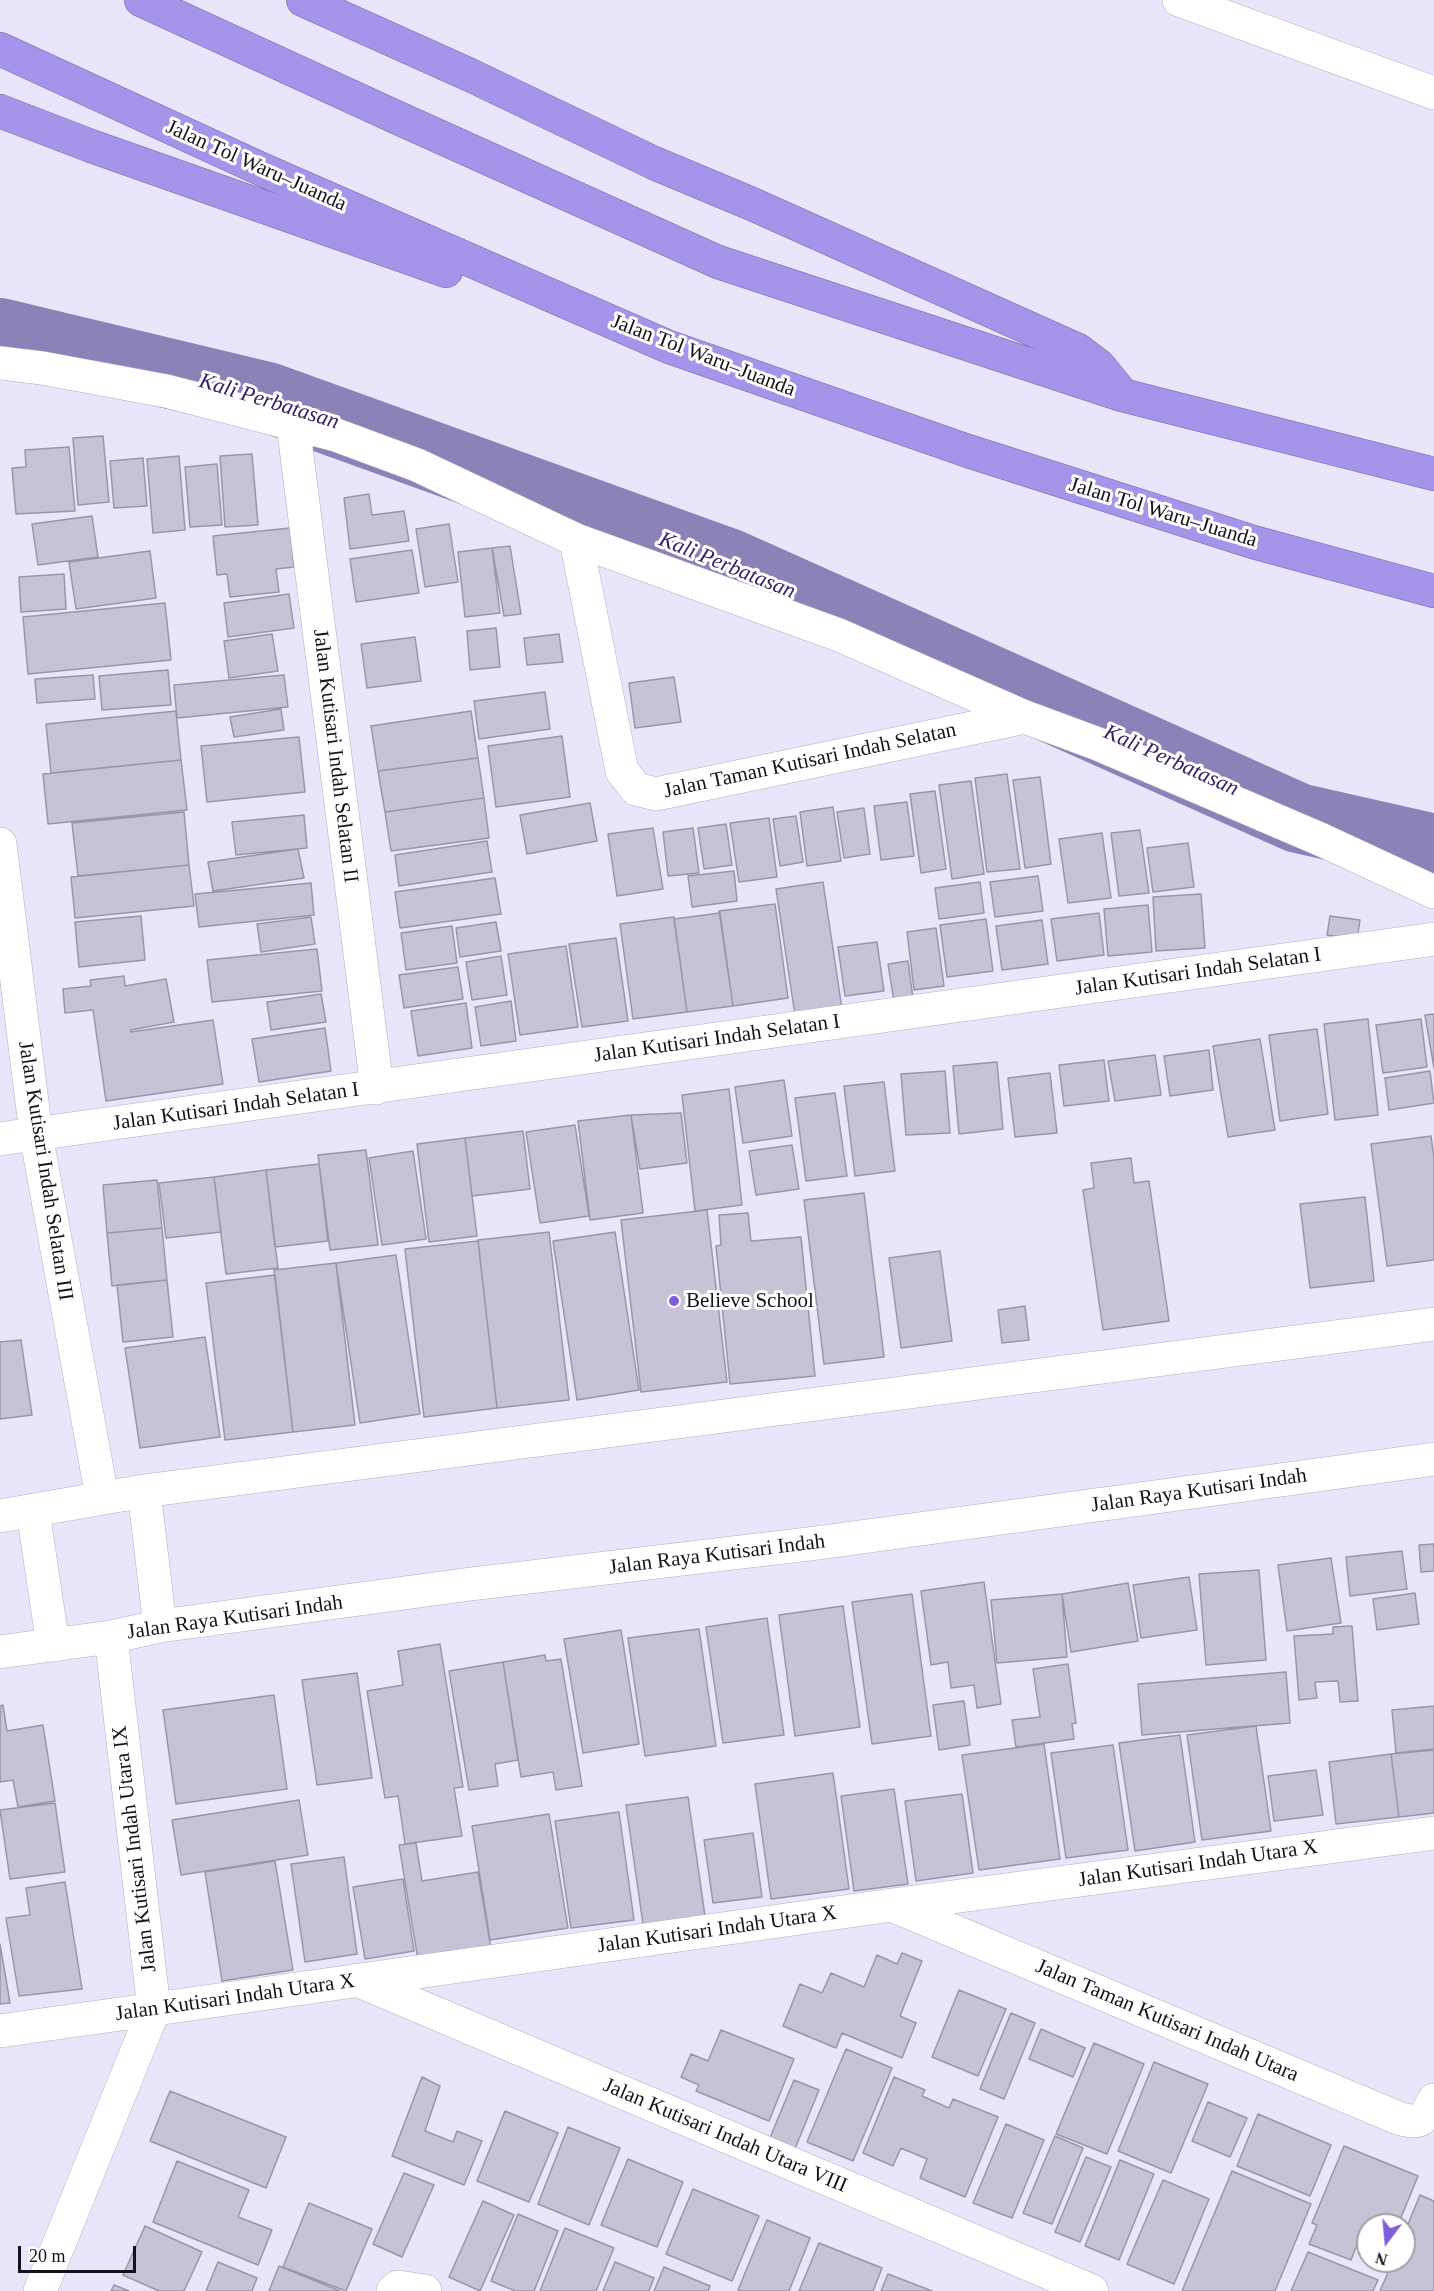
<!DOCTYPE html>
<html>
<head>
<meta charset="utf-8">
<style>
	body { margin:0 }
	#map { position:relative; width:1434px; height:2291px; overflow:hidden; background:#e9e6fb; font-family:"Times New Roman",serif }
	canvas { display:block }
	.north { position:absolute; left:1356px; top:2213px; width:60px; height:60px; box-sizing:border-box; background:#fff; border:2px solid #a1a0a3; border-radius:50%; rotate:196deg; font-size:16px; font-weight:700; line-height:24px; text-align:center; color:#131219 }
	.north::after { content:''; display:block; margin:auto; width:21px; height:27px; background:#815ed9; clip-path:polygon(50% 0,100% 100%,50% 72%,0 100%) }
	.scale { position:absolute; left:18px; top:2246px; width:118px; height:27px; box-sizing:border-box; border:3px solid #131219; border-top:0; padding-left:8px; font-size:18px; line-height:21px; white-space:nowrap; color:#131219; -webkit-text-stroke:4px #fff; paint-order:stroke }
</style>
</head>
<body>
<div id="map">
<canvas width="1434" height="2291"></canvas>
<div class="north">N</div>
<div class="scale">20 m</div>
</div>
<script>
const ctx = document.querySelector('canvas').getContext('2d');
ctx.lineJoin = 'round';
function stroke(path, color, width, dash) { ctx.strokeStyle = color; ctx.lineWidth = width; ctx.lineCap = dash ? 'butt' : 'round'; ctx.setLineDash(dash || []); ctx.stroke(path); }
function fillPath(path, color) { ctx.fillStyle = color; ctx.fill(path, 'evenodd'); }
function label(font, color, halo, rows, align = 'center') {
  ctx.font = font + ' "Times New Roman",serif'; ctx.lineWidth = 6; ctx.setLineDash([]); ctx.textBaseline = 'middle'; ctx.strokeStyle = halo; ctx.fillStyle = color; for (const [text, x, y, turn = 0] of rows) {
    ctx.save(); ctx.translate(x, y); ctx.rotate((+turn || 0) * Math.PI / 180); ctx.textAlign = isNaN(turn) ? turn : align; if (halo) ctx.strokeText(text, 0, 0); ctx.fillText(text, 0, 0); ctx.restore();
  }
}
const river = new Path2D(`
	M0 333 267 397 730 564 1298 818 1434 849`);
const building = new Path2D(`
	M103 436 109 502 78 505 73 438Z
	M69 447 75 511 16 514 12 468 26 467 25 450Z
	M252 454 258 525 225 527 220 456Z
	M179 456 185 530 153 533 147 459Z
	M143 458 147 506 114 508 110 461Z
	M217 464 222 525 190 527 185 467Z
	M369 494 372 515 404 511 409 541 350 549 344 498Z
	M92 516 98 557 38 565 32 524Z
	M449 524 458 582 425 587 416 529Z
	M290 528 294 567 276 569 279 592 230 597 227 574 217 575 213 536Z
	M510 546 521 614 504 616 492 548Z
	M492 548 500 613 465 617 458 552Z
	M412 550 419 593 356 602 350 559Z
	M150 551 156 598 76 609 69 562Z
	M64 574 66 609 21 612 19 577Z
	M289 594 294 628 228 637 224 603Z
	M165 603 171 660 28 674 23 617Z
	M496 628 500 667 470 670 467 631Z
	M272 634 278 671 229 678 224 641Z
	M559 634 563 662 527 665 524 638Z
	M415 637 421 681 367 688 361 644Z
	M168 670 171 705 102 710 99 676Z
	M93 675 95 699 37 703 35 679Z
	M284 675 288 707 177 718 174 685Z
	M674 677 681 722 635 728 629 683Z
	M545 692 550 729 479 739 474 701Z
	M281 709 284 730 234 737 230 717Z
	M176 711 181 760 51 773 46 724Z
	M471 711 478 758 378 771 371 726Z
	M562 736 570 797 496 807 488 746Z
	M299 737 305 792 207 802 201 746Z
	M478 758 484 798 385 812 378 771Z
	M181 760 187 810 48 824 43 774Z
	M1007 774 1020 869 987 872 975 778Z
	M1040 777 1051 864 1025 868 1013 780Z
	M971 781 984 874 952 879 939 785Z
	M935 791 946 869 921 873 910 794Z
	M484 798 489 838 391 851 385 812Z
	M907 802 914 856 881 860 874 806Z
	M590 803 597 841 527 854 520 815Z
	M833 807 841 861 807 866 800 812Z
	M864 808 870 854 844 858 837 812Z
	M184 812 189 865 78 876 72 823Z
	M304 815 307 848 236 855 232 822Z
	M796 816 803 862 780 866 773 819Z
	M769 818 777 877 739 882 730 823Z
	M726 824 732 865 704 869 698 828Z
	M653 828 663 889 617 896 608 834Z
	M693 828 699 873 668 876 663 832Z
	M1140 830 1149 893 1119 896 1111 833Z
	M1102 833 1111 898 1068 903 1059 839Z
	M487 841 492 872 399 886 395 855Z
	M1188 843 1194 887 1153 892 1147 848Z
	M298 849 304 878 213 891 208 862Z
	M189 865 194 906 75 918 71 877Z
	M734 871 737 901 692 907 688 876Z
	M1038 876 1043 911 995 917 990 882Z
	M495 878 501 914 400 928 395 892Z
	M823 882 842 1009 795 1015 776 889Z
	M980 882 984 913 939 919 935 888Z
	M311 883 314 915 199 927 195 894Z
	M1201 894 1205 948 1156 951 1153 897Z
	M775 904 788 998 733 1006 719 911Z
	M1148 905 1152 952 1108 956 1104 909Z
	M720 913 733 1006 687 1012 674 919Z
	M1099 913 1104 955 1057 961 1051 919Z
	M141 916 145 960 79 967 75 922Z
	M1330 916 1360 920 1357 940 1327 935Z
	M311 917 315 944 261 952 257 924Z
	M674 917 687 1012 633 1019 620 924Z
	M986 919 993 971 947 977 940 925Z
	M1042 920 1048 964 1002 970 996 926Z
	M496 922 501 951 460 957 456 928Z
	M452 926 457 963 406 970 401 933Z
	M936 928 944 986 914 990 907 932Z
	M616 938 628 1021 582 1027 569 944Z
	M877 942 884 991 845 996 838 947Z
	M566 946 578 1027 520 1035 508 954Z
	M317 949 322 991 212 1002 207 960Z
	M501 956 507 995 472 1000 466 962Z
	M908 961 914 1006 895 1008 888 964Z
	M458 967 463 999 404 1008 399 975Z
	M124 976 125 986 166 979 174 1022 131 1030V1032L213 1020 223 1084 106 1101 93 1010 65 1013 63 989 91 986 90 980Z
	M321 994 326 1022 271 1030 267 1002Z
	M511 1001 516 1041 481 1046 475 1007Z
	M466 1003 472 1048 418 1056 411 1011Z
	M1434 1014V1068L1425 1015Z
	M1368 1019 1378 1115 1335 1120 1324 1024Z
	M1421 1019 1427 1067 1383 1073 1376 1025Z
	M325 1028 331 1071 259 1082 252 1039Z
	M1317 1029 1328 1114 1280 1121 1269 1035Z
	M1260 1039 1275 1130 1228 1137 1213 1046Z
	M1209 1050 1213 1090 1170 1096 1164 1056Z
	M1155 1055 1161 1095 1115 1101 1108 1061Z
	M1104 1060 1109 1101 1064 1106 1059 1065Z
	M997 1062 1003 1129 959 1134 953 1066Z
	M945 1071 950 1133 906 1135 901 1074Z
	M1430 1071 1434 1103 1389 1110 1385 1078Z
	M1050 1073 1057 1133 1015 1137 1008 1078Z
	M784 1080 792 1136 743 1143 735 1087Z
	M884 1082 895 1171 855 1176 844 1086Z
	M729 1089 742 1205 695 1211 682 1095Z
	M835 1093 847 1176 806 1181 795 1098Z
	M681 1113 687 1163 640 1169 631 1115Z
	M631 1115 643 1213 590 1220 578 1121Z
	M575 1125 589 1216 540 1223 526 1132Z
	M523 1131 530 1189 472 1196 465 1138Z
	M1431 1136 1434 1158V1260L1387 1266 1371 1144Z
	M465 1138 477 1236 429 1242 417 1144Z
	M792 1145 799 1189 756 1195 749 1151Z
	M366 1150 378 1245 330 1250 318 1155Z
	M413 1151 426 1239 382 1245 369 1158Z
	M1131 1158 1134 1183 1149 1181 1169 1321 1103 1330 1083 1190 1094 1188 1091 1163Z
	M319 1164 328 1241 275 1247 266 1170Z
	M266 1170 278 1268 226 1274 214 1177Z
	M214 1177 221 1232 166 1238 159 1183Z
	M157 1180 162 1228 107 1233 103 1185Z
	M864 1193 884 1357 824 1364 804 1200Z
	M1365 1197 1374 1281 1310 1288 1300 1204Z
	M707 1210 727 1382 641 1392 621 1220Z
	M748 1213 751 1241 801 1237 815 1376 730 1384 716 1246 721 1245 719 1215Z
	M162 1228 167 1280 112 1286 107 1233Z
	M549 1232 569 1400 497 1408 478 1240Z
	M615 1232 639 1390 577 1400 553 1241Z
	M478 1241 497 1408 424 1417 405 1249Z
	M940 1251 952 1341 901 1348 889 1258Z
	M396 1255 420 1414 360 1423 336 1263Z
	M336 1263 355 1425 293 1432 274 1270Z
	M275 1275 293 1432 225 1440 206 1283Z
	M167 1280 173 1337 123 1342 117 1285Z
	M1025 1306 1029 1340 1002 1343 998 1310Z
	M205 1337 220 1437 140 1448 125 1348Z
	M21 1340 32 1415 0 1419V1342Z
	M1434 1544V1571L1421 1572 1419 1545Z
	M1402 1551 1407 1589 1350 1596 1346 1557Z
	M1331 1558 1341 1623 1287 1631 1278 1565Z
	M1259 1570 1266 1660 1206 1665 1199 1574Z
	M1189 1577 1197 1630 1141 1638 1133 1585Z
	M984 1582 1001 1704 977 1708 974 1685 951 1688 948 1662 931 1665 921 1591Z
	M1128 1583 1138 1641 1071 1652 1062 1594Z
	M1415 1593 1419 1624 1377 1630 1373 1599Z
	M912 1594 931 1736 872 1744 852 1602Z
	M1062 1594 1067 1657 997 1663 991 1600Z
	M843 1606 860 1727 795 1736 779 1615Z
	M767 1618 784 1735 723 1743 706 1627Z
	M1352 1626 1358 1701 1340 1702 1338 1681 1315 1682 1317 1698 1299 1700 1294 1636 1333 1634V1627Z
	M699 1629 716 1746 645 1756 628 1638Z
	M621 1630 639 1744 583 1753 564 1639Z
	M440 1644 463 1787 454 1788 462 1836 405 1844 398 1796 385 1798 367 1691 403 1685 398 1651Z
	M545 1655 546 1661 561 1659 582 1786 556 1790 553 1772 521 1777 503 1662Z
	M503 1662 518 1760 495 1764 498 1786 469 1790 449 1671Z
	M1068 1664 1076 1723 1072 1724 1074 1739 1016 1747 1012 1720 1040 1717 1033 1669Z
	M1286 1672 1290 1723 1142 1735 1138 1684Z
	M357 1673 372 1778 317 1785 302 1680Z
	M274 1695 287 1789 176 1804 163 1710Z
	M964 1701 970 1745 939 1750 933 1705Z
	M3 1705 7 1731 43 1725 55 1801 18 1807 13 1780 0 1782V1706Z
	M1434 1706V1749L1396 1753 1392 1710Z
	M1256 1726 1271 1831 1202 1840 1187 1735Z
	M1180 1735 1195 1842 1135 1851 1119 1743Z
	M1044 1744 1060 1859 979 1870 962 1755Z
	M1113 1745 1128 1850 1066 1858 1051 1753Z
	M1434 1750V1813L1399 1817 1391 1754Z
	M1391 1754 1399 1817 1336 1824 1329 1762Z
	M1316 1770 1323 1815 1274 1821 1268 1776Z
	M833 1773 849 1889 771 1899 755 1784Z
	M894 1789 908 1884 854 1891 841 1796Z
	M962 1794 973 1873 916 1881 905 1801Z
	M688 1797 706 1923 644 1931 626 1805Z
	M299 1800 308 1855 181 1875 172 1820Z
	M55 1803 65 1872 10 1879 0 1810Z
	M619 1812 634 1920 571 1928 555 1821Z
	M549 1814 568 1928 490 1940 472 1826Z
	M753 1833 762 1897 713 1903 704 1840Z
	M416 1843 422 1881 478 1872 492 1955 419 1966 399 1845Z
	M344 1857 357 1954 305 1962 291 1864Z
	M275 1861 293 1970 222 1981 205 1872Z
	M403 1879 414 1951 365 1959 353 1887Z
	M65 1882 82 1989 19 1996 6 1918 30 1915 26 1888Z
	M0 1944 10 2003 0 2004Z
	M902 1953 922 1961 900 2016 916 2023 902 2058 842 2033 836 2048 783 2026 800 1984 822 1993 831 1973 864 1987 877 1955 897 1964Z
	M959 1990 1006 2009 978 2076 932 2057Z
	M1011 2013 1035 2023 1004 2099 980 2089Z
	M1041 2029 1085 2048 1073 2077 1029 2059Z
	M721 2030 794 2059 769 2121 696 2091 699 2085 681 2077 691 2054 708 2061Z
	M1094 2043 1144 2064 1107 2154 1056 2134Z
	M846 2049 892 2068 853 2161 807 2142Z
	M1154 2062 1208 2084 1171 2173 1118 2151Z
	M422 2077 440 2086 425 2131 453 2142 457 2131 482 2141 464 2185 392 2156Z
	M894 2077 925 2090 922 2096 949 2108 953 2099 998 2117 965 2197 920 2178 927 2159 901 2148 893 2166 863 2153Z
	M794 2080 819 2090 794 2151 769 2140Z
	M170 2091 286 2137 266 2188 150 2141Z
	M1208 2102 1247 2118 1230 2157 1192 2141Z
	M505 2111 558 2133 529 2202 477 2181Z
	M1258 2114 1331 2145 1310 2196 1237 2166Z
	M1006 2124 1044 2140 1012 2218 973 2203Z
	M568 2127 620 2148 589 2225 538 2204Z
	M1055 2136 1083 2148 1052 2224 1023 2213Z
	M1344 2146 1418 2176 1398 2225H1368V2246L1358 2242 1351 2260 1309 2244 1317 2225 1312 2223Z
	M1086 2157 1111 2167 1080 2242 1055 2232Z
	M628 2159 683 2182 657 2247 601 2225Z
	M1120 2160 1154 2174 1119 2260 1085 2246Z
	M177 2161 249 2190 238 2217 272 2230 258 2265 153 2222Z
	M1232 2171 1311 2204 1275 2291H1182Z
	M404 2173 434 2185 402 2257 373 2244Z
	M1163 2180 1209 2199 1174 2284 1127 2264Z
	M693 2189 759 2216 732 2281 666 2254Z
	M1420 2195 1434 2201V2291H1380L1393 2261H1404V2234Z
	M483 2201 514 2215 480 2291 449 2277Z
	M309 2203 372 2229 346 2291 283 2267Z
	M518 2214 558 2231 534 2291H515L491 2281Z
	M767 2220 810 2238 789 2291H742L738 2290Z
	M145 2226 202 2252 184 2291H159L123 2275Z
	M565 2228 614 2248 596 2291H540Z
	M819 2243 882 2268 873 2291H799Z
	M1308 2252 1378 2280 1373 2291H1291Z
	M218 2262 257 2278 252 2291H206Z
	M615 2262 654 2278 649 2291H603Z
	M279 2266 340 2291H269Z
	M664 2267 710 2286 708 2291H654Z
	M888 2274 932 2291H881Z
	M114 2285 129 2291H111Z`);
const minor = new Path2D(`
	M1179 0 1434 93
	M0 363 42 368 166 391 336 435 417 465 576 540 839 635 1025 717 1098 744 1322 840 1434 892
	M293 424 377 1088
	M576 540 622 771 636 789 656 794 1025 717
	M0 844 36 1134 102 1497
	M0 1139 1434 939
	M144 1491 160 1626
	M33 1512 53 1645
	M0 1516 144 1491 1434 1324
	M0 1652 111 1637 160 1626 471 1584 817 1543 1434 1459
	M894 1906 1398 2118C1421 2125 1424 2120 1434 2100
	M357 1980 1092 2291
	M0 2031 892 1905 1434 1833
	M40 2291 154 2009 111 1637
	M393 2291 398 2287 425 2291`);
const motorway = new Path2D(`
	M141 0 398 118 718 262 1122 395 1434 474
	M303 0 470 75 654 163 752 204 1078 350 1099 366 1122 394
	M0 49 261 169 669 347 968 451 1253 542 1434 591
	M0 111 91 146 446 271`);
const markers = [
	[674,1301,6,"#815ed9"]
];
const streetNames = [
	["Jalan Tol Waru–Juanda",256,166,24],
	["Jalan Tol Waru–Juanda",703,356,21],
	["Jalan Tol Waru–Juanda",1163,513,17],
	["Jalan Kutisari Indah Selatan II",335,756,83],
	["Jalan Taman Kutisari Indah Selatan",810,761,-12],
	["Jalan Kutisari Indah Selatan I",1198,972,-8],
	["Jalan Kutisari Indah Selatan I",717,1039,-8],
	["Jalan Kutisari Indah Selatan I",236,1107,-8],
	["Jalan Kutisari Indah Selatan III",45,1171,81],
	["Jalan Raya Kutisari Indah",1199,1491,-8],
	["Jalan Raya Kutisari Indah",717,1555,-7],
	["Jalan Raya Kutisari Indah",235,1618,-8],
	["Jalan Kutisari Indah Utara IX",135,1849,-97],
	["Jalan Kutisari Indah Utara X",1198,1864,-8],
	["Jalan Kutisari Indah Utara X",717,1930,-8],
	["Jalan Kutisari Indah Utara X",235,1998,-8],
	["Jalan Taman Kutisari Indah Utara",1167,2021,23],
	["Jalan Kutisari Indah Utara VIII",725,2136,23]
];
const poiNames = [
	["Believe School",686,1301]
];
const waterNames = [
	["Kali Perbatasan",269,402,17],
	["Kali Perbatasan",727,566,22],
	["Kali Perbatasan",1171,761,24]
];
stroke(river, '#8d82b8', 70);
fillPath(building, '#c6c3d6');
stroke(building, '#9996a9', 1.5);
stroke(minor, '#b1aec2', 34);
stroke(motorway, '#7366a1', 34);
stroke(minor, '#fff', 33);
stroke(motorway, '#a693ea', 33);
for (const [x, y, r, color] of markers) { const dot = new Path2D(); dot.arc(x, y, r, 0, 2 * Math.PI); ctx.fillStyle = color; ctx.fill(dot); stroke(dot, '#fff', 2); }
label('21px', '#131219', '#fff', streetNames);
label('21px', '#131219', '#fff', poiNames, 'left');
label('italic 22px', '#362264', '#fff', waterNames);
</script>
</body>
</html>
